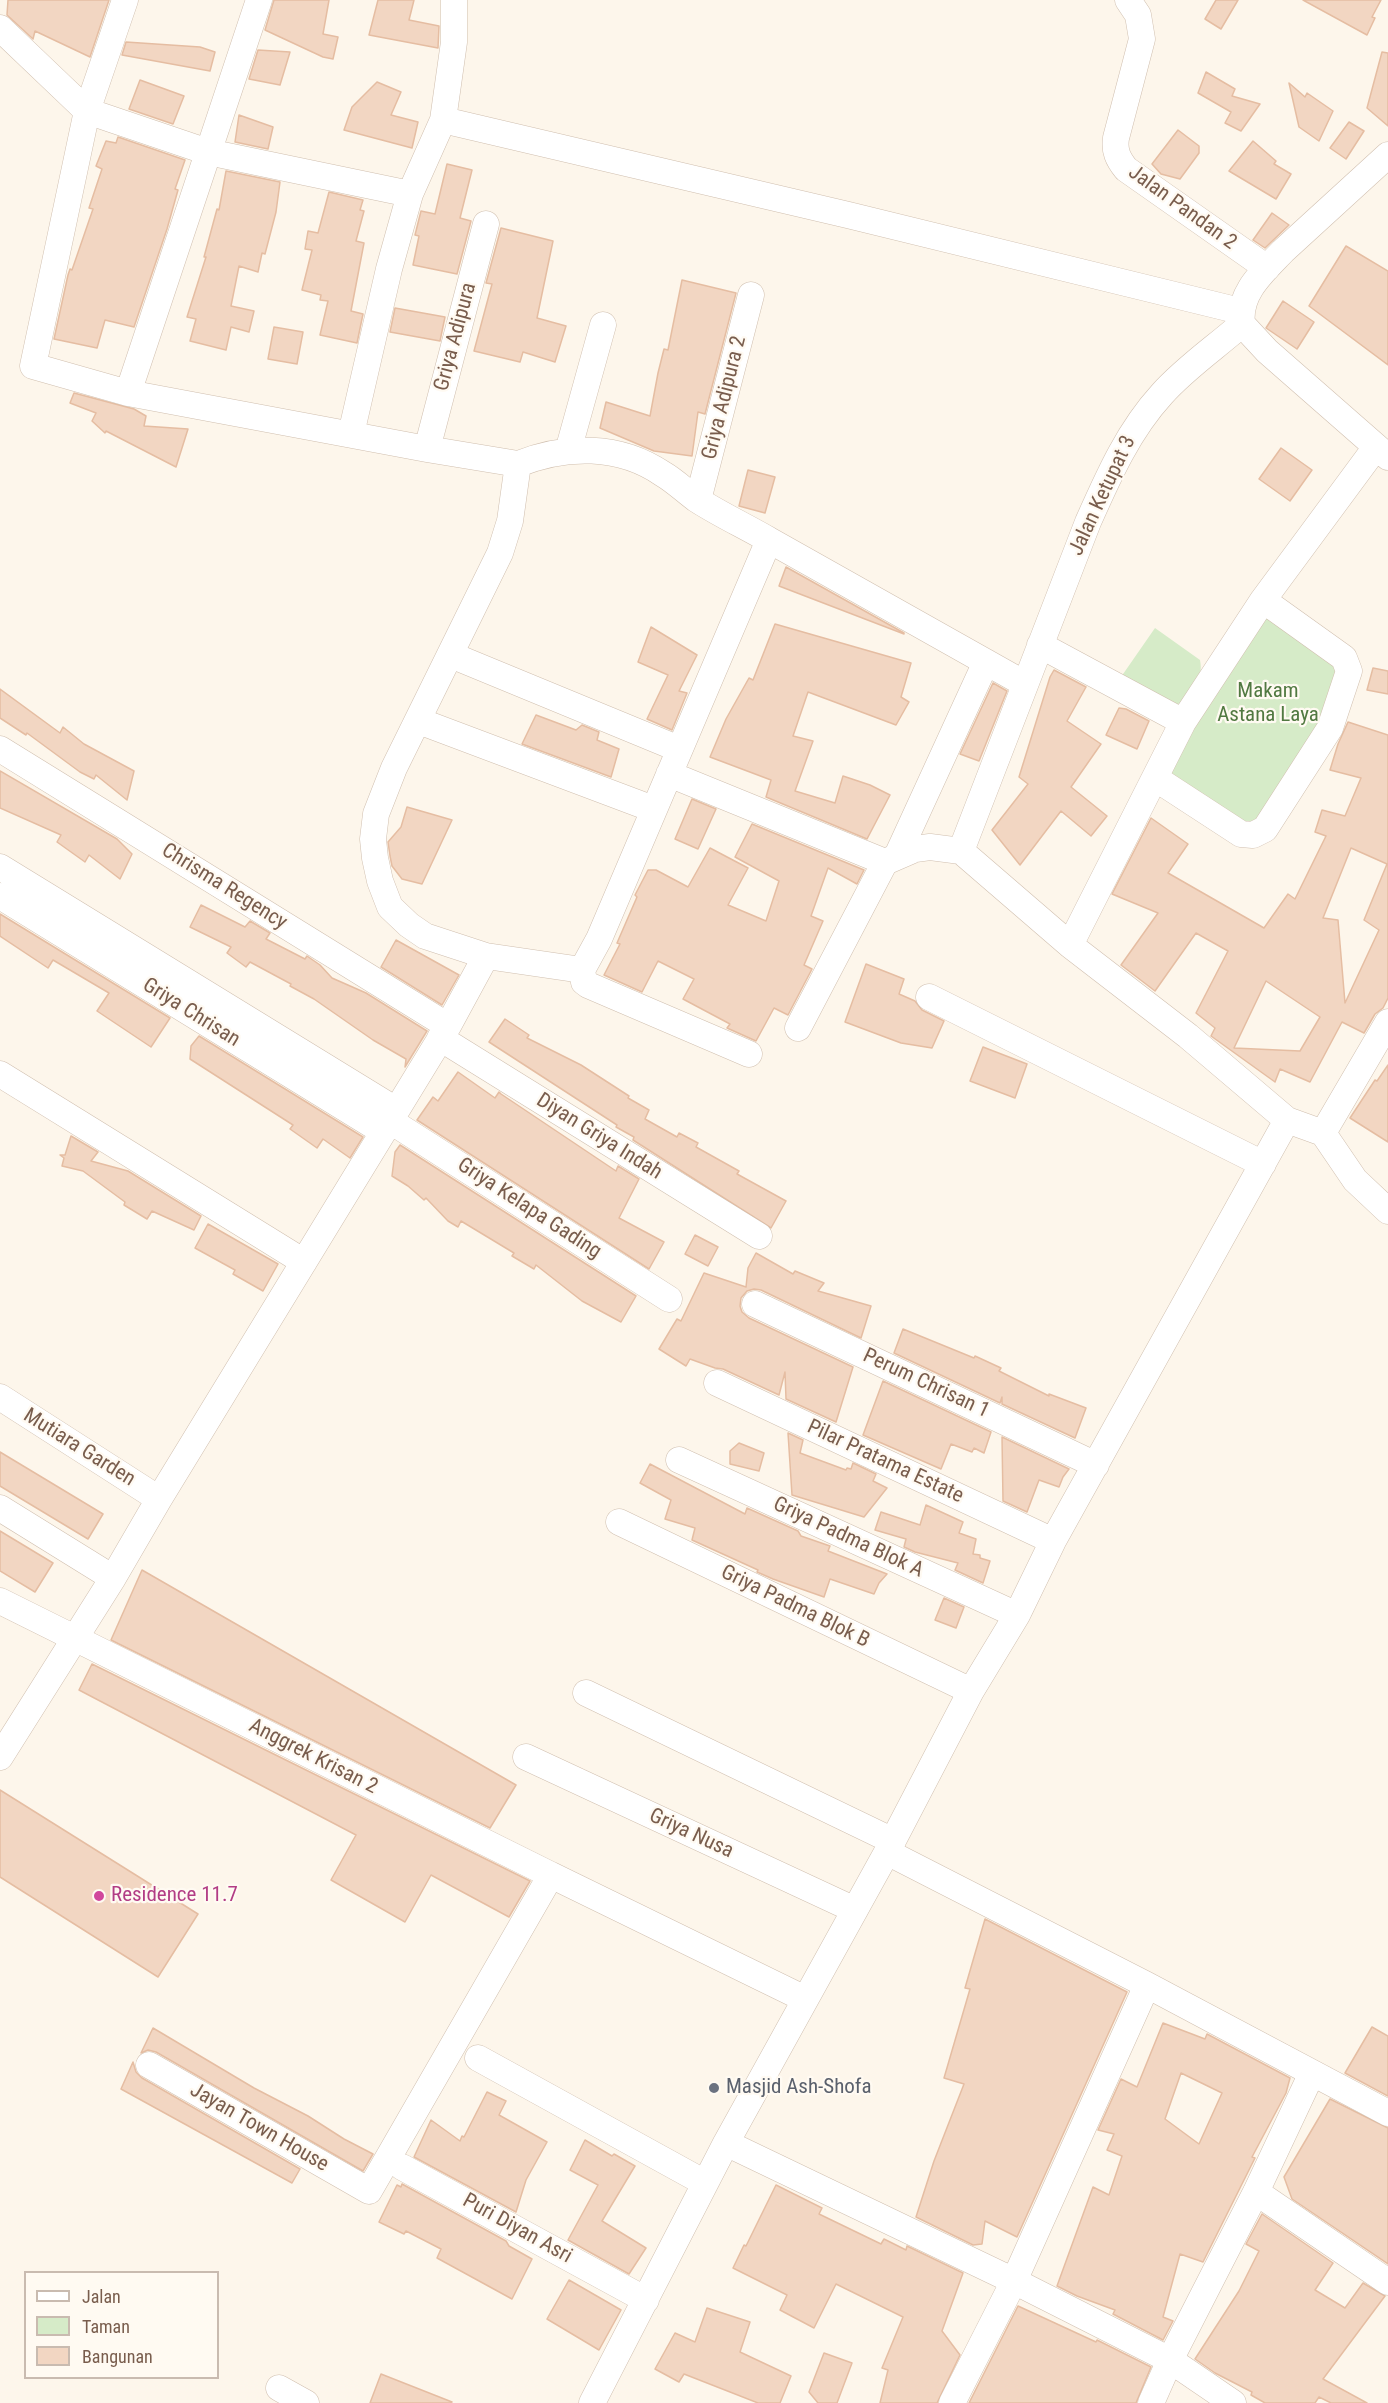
<!DOCTYPE html>
<html>
<head>
<meta charset="utf-8">
<style>
	body { margin:0 }
	#map { position:relative; width:1388px; height:2403px; overflow:hidden; background:#fdf6eb; font-family:"Roboto Condensed",sans-serif }
	canvas { display:block }
	.legend { position:absolute; left:24px; top:2271px; width:195px; height:108px; box-sizing:border-box; background:#fffaf2; border:2px solid #c9bbb0; margin:0; padding:8px 10px; list-style:none; font-size:18px; color:#795d4d }
	.legend li { display:flex; align-items:center; gap:12px; height:30px }
	.legend b { width:30px; border:2px solid #c9bbb0 }
</style>
</head>
<body>
<div id="map">
<canvas width="1388" height="2403"></canvas>
<ul class="legend">
<li><b style="height:8px;background:#fff"></b>Jalan</li>
<li><b style="height:16px;background:#d6ebc8"></b>Taman</li>
<li><b style="height:16px;background:#f2d6c2"></b>Bangunan</li>
</ul>
</div>
<script>
const ctx = document.querySelector('canvas').getContext('2d');
ctx.lineJoin = 'round';
function fillPath(path, color) { ctx.fillStyle = color; ctx.fill(path, 'evenodd'); }
function stroke(path, color, width, dash) { ctx.strokeStyle = color; ctx.lineWidth = width; ctx.lineCap = dash ? 'butt' : 'round'; ctx.setLineDash(dash || []); ctx.stroke(path); }
function label(font, color, halo, rows, align = 'center') {
  ctx.font = font + ' "Roboto Condensed",sans-serif'; ctx.lineWidth = 4.5; ctx.setLineDash([]); ctx.textBaseline = 'middle'; ctx.strokeStyle = halo; ctx.fillStyle = color; for (const [text, x, y, turn = 0] of rows) {
    ctx.save(); ctx.translate(x, y); ctx.rotate((+turn || 0) * Math.PI / 180); ctx.textAlign = isNaN(turn) ? turn : align; if (halo) ctx.strokeText(text, 0, 0); ctx.fillText(text, 0, 0); ctx.restore();
  }
}
const green = new Path2D(`
	M1268 609 1339 660 1324 722 1252 828 1168 776 1189 726Z
	M1155 628 1200 660C1204 680 1192 694 1176 706L1121 677Z`);
const building = new Path2D(`
	M8 0H109L90 57 35 31 33 39 7 15Z
	M274 0H329L323 34 338 37 333 59 323 57 265 30Z
	M378 0H414L409 20 439 26 438 48 369 35Z
	M1216 0H1238L1221 29 1205 19Z
	M1303 0H1381L1372 17 1375 18 1367 35Z
	M126 42 200 47 215 52 210 71 122 55Z
	M258 50 290 52 280 85 249 79Z
	M1382 52 1388 53V126L1367 108Z
	M1206 72 1235 89 1232 96 1260 104 1241 131 1225 123 1231 112 1198 93Z
	M140 80 184 96 173 124 129 109Z
	M377 82 401 92 391 115 418 122 412 148 344 130 352 107Z
	M1289 83 1305 97 1307 93 1333 111 1319 141 1299 127Z
	M239 115 273 127 268 149 235 142Z
	M1349 122 1364 131 1346 159 1330 148Z
	M1178 130 1199 146V153L1180 179 1161 174 1152 164Z
	M118 137 185 160 175 189 178 190 167 229 134 327 105 320 97 348 54 339 68 275 70 269 72 270 93 209 89 208 102 169 96 166 106 141 116 143Z
	M1253 141 1276 161 1274 164 1291 174 1276 199 1229 171Z
	M447 164 472 170 460 218 471 221 457 274 413 265 419 236 415 235 421 211 435 214Z
	M226 171 280 182 276 212 265 254 262 253 258 272 239 266 231 306 254 311 249 332 231 327 226 350 190 341 196 319 187 317 206 257H204L217 209 219 210Z
	M329 192 363 200 360 210 364 211 356 241 364 243 351 311 363 314 357 343 320 335 328 301 320 300 321 295 302 290 312 250 305 249 308 231 318 233Z
	M1272 213 1289 225 1265 248 1253 240Z
	M501 228 553 241 537 318 566 326 555 362 523 352 520 362 474 351 492 284 486 283Z
	M1346 246 1388 271V365L1309 306Z
	M682 280 736 293 705 414 698 412 692 456 654 451 600 428 606 402 650 416 658 373 664 349 668 350Z
	M1283 301 1314 322 1297 349 1266 328Z
	M395 308 445 317 440 341 390 332Z
	M274 327 303 332 297 364 268 359Z
	M74 393 134 409 146 416 144 426 188 429 176 467 106 431 105 433 92 421 96 413 70 403Z
	M1281 448 1312 470 1290 501 1259 479Z
	M748 470 775 477 765 513 739 506Z
	M786 567 904 633V634L779 586Z
	M775 624 911 663 901 697 909 702 896 725 808 692 793 736 813 741 795 791 835 803 843 776 870 785 890 795 867 839 766 797 771 780 710 757 726 719 749 678 753 680Z
	M651 627 697 655 679 691 687 693 672 730 647 719 668 675 638 662Z
	M1373 668 1388 671V694L1367 690Z
	M1054 670 1086 687 1067 721 1101 744 1071 787 1107 816 1091 836 1061 811 1020 865 992 830 1028 784 1019 777 1050 677Z
	M993 683 1007 691 979 761 960 754Z
	M0 689 60 733 63 727 84 744 134 771 127 800 96 775 94 779 80 772 27 733 26 735 0 718Z
	M1119 708 1126 709 1149 721 1137 749 1106 735Z
	M536 715 576 730 582 725 599 732 597 740 619 749 611 777 522 744Z
	M1348 722 1388 735V998L1383 1008 1375 1014 1364 1033 1342 1022 1310 1082 1280 1069 1275 1082 1211 1036 1215 1028 1196 1013 1228 951 1196 933 1155 991 1121 965 1158 913 1112 894 1151 818 1188 844 1168 873 1264 928 1288 894 1295 899 1326 836 1315 832 1322 810 1345 816 1361 778 1330 770 1338 744ZM1351 848 1387 864 1364 920 1379 930 1345 1003 1338 920 1323 918ZM1266 981 1320 1017 1300 1051 1234 1048Z
	M0 771 117 839 132 854 120 879 89 855 85 862 57 842 61 835 0 808Z
	M692 799 716 809 698 849 675 839Z
	M407 807 452 820 422 884 402 879 392 866 390 856 388 842 401 827Z
	M752 824 864 870 857 884 828 868 811 916 823 921 804 965 812 969 788 1015 774 1008 756 1041 727 1028 730 1024 683 999 694 979 658 961 642 992 604 975 620 944 617 943 637 897 635 895 648 870H656L688 887 710 848 748 868 728 905 766 921 779 881 735 857Z
	M201 905 245 927 250 921 270 933 266 939 305 959 307 956 320 965 332 978 366 993 427 1031 405 1067 406 1059 373 1040 314 999 290 986 291 984 250 962 246 967 227 953 231 947 190 927Z
	M0 914 170 1018 151 1047 97 1011 109 993 53 960 48 968 0 936Z
	M396 940 459 975 442 1005 381 967Z
	M866 964 904 979 899 994 915 1001 922 1010 944 1021 932 1048 901 1043 845 1022Z
	M505 1019 529 1035 527 1038 581 1065 629 1096 628 1098 649 1110 645 1119 677 1137 679 1133 698 1143 696 1147 739 1171 737 1174 786 1201 771 1228 633 1140 634 1137 616 1127 617 1125 489 1042Z
	M199 1036 363 1137 350 1158 323 1139 317 1148 290 1129 293 1125 190 1059 191 1046Z
	M983 1047 1027 1064 1015 1098 970 1081Z
	M1388 1065V1142L1350 1118 1375 1080 1377 1081Z
	M458 1072 495 1098 499 1092 501 1094 616 1171 618 1166 639 1179 619 1218 664 1242 649 1269 417 1120 433 1097 438 1101Z
	M71 1136 98 1152 91 1161 128 1171 201 1216 194 1230 152 1211 147 1219 124 1205 125 1202 83 1171 62 1166 64 1158 60 1155H65Z
	M400 1145 636 1296 621 1322 582 1301 536 1265 534 1269 512 1256 514 1253 461 1221 458 1227 448 1221 426 1198 424 1200 408 1186 392 1176 395 1152Z
	M208 1224 278 1264 263 1291 233 1274 235 1270 195 1248Z
	M695 1235 718 1247 708 1266 685 1254Z
	M756 1253 793 1274 795 1271 824 1283 818 1291 871 1306 861 1338 761 1290 754 1289 747 1291 741 1298 740 1306 742 1312 749 1318 853 1367 836 1422 786 1399 785 1372 779 1395 723 1369 715 1368 690 1359 686 1366 659 1349 677 1319 681 1321 704 1273 746 1287 748 1268Z
	M903 1329 974 1358 975 1356 1001 1368 999 1371 1049 1396V1394L1086 1408 1075 1438 1002 1404V1397L1000 1403 894 1353Z
	M883 1381 991 1432 984 1453 974 1448 972 1452 951 1444 941 1469 863 1435Z
	M788 1433 803 1440 800 1453 846 1470 847 1468 851 1469 853 1463 876 1474 873 1481 887 1488 864 1517 792 1495Z
	M1002 1437 1069 1469 1063 1477 1059 1487 1039 1480 1027 1512 1003 1501Z
	M739 1443 764 1453 759 1471 730 1464V1451Z
	M0 1452 103 1514 88 1539 0 1486Z
	M650 1464 745 1514 747 1508 798 1531 801 1536 830 1546 828 1551 887 1574 879 1583 874 1594 830 1579 824 1597 773 1579 757 1572 758 1570 692 1540 695 1528 665 1519 671 1500 640 1483Z
	M926 1505 963 1522 959 1533 976 1539 973 1554 980 1555V1558L990 1561 983 1583 955 1570 958 1563 915 1552 904 1547 906 1539 875 1530 881 1512 920 1525Z
	M0 1531 53 1563 35 1592 0 1571Z
	M142 1570 516 1785 490 1828 111 1640Z
	M944 1598 964 1607 956 1628 935 1620Z
	M92 1664 530 1881 509 1917 431 1875 405 1922 331 1880 356 1835 79 1690Z
	M0 1790 198 1914 158 1977 0 1877Z
	M985 1919 1127 1992 1017 2237 985 2221 982 2244 973 2245 916 2217 934 2161 964 2084 944 2078 970 1989 965 1988Z
	M1163 2023 1205 2039 1207 2034 1290 2078 1286 2093 1252 2157 1255 2158 1203 2262 1180 2254 1163 2317 1173 2321 1163 2340 1113 2314 1115 2310 1077 2296 1057 2286 1093 2187 1109 2195 1122 2156 1107 2150 1114 2134 1098 2130 1121 2079 1137 2087ZM1181 2073 1222 2093 1199 2144 1165 2119Z
	M1372 2027 1388 2036V2096L1345 2073Z
	M153 2028 254 2088 308 2116 344 2139 373 2154 363 2171 156 2052 148 2050 141 2053Z
	M133 2062 136 2072 142 2078 300 2169 292 2183 121 2089Z
	M487 2092 506 2101 499 2115 547 2142 526 2180 516 2212 414 2157 431 2120 460 2141 462 2136 464 2137Z
	M1330 2099 1388 2128V2264L1292 2199 1284 2177Z
	M585 2140 612 2156 614 2154 635 2166 602 2221 646 2248 629 2274 568 2240 598 2185 570 2170Z
	M402 2184 506 2241 509 2246 532 2259 512 2299 437 2258 441 2249 406 2231 404 2234 379 2222 397 2185 401 2187Z
	M776 2185 822 2208 819 2214 881 2244 884 2239 906 2250 907 2246 963 2273 942 2331 960 2355 937 2403H880L888 2370 882 2368 903 2317 836 2284 814 2328 780 2310 787 2295 733 2268 744 2245 746 2246Z
	M1262 2214 1333 2263 1315 2290 1345 2308 1363 2283 1385 2296 1323 2379 1367 2403H1331L1319 2397 1315 2403H1265L1251 2395 1252 2392 1215 2373 1195 2359 1239 2291 1259 2251 1246 2244Z
	M569 2280 621 2310 599 2350 547 2319Z
	M1018 2306 1096 2342 1097 2340 1151 2367 1136 2403H969Z
	M707 2308 750 2322 740 2352 791 2376 780 2403H758L684 2374 679 2382 655 2369 675 2333 695 2342Z
	M824 2353 852 2363 837 2403H818L809 2392Z
	M381 2374 452 2402 451 2403H370Z`);
const street = new Path2D(`
	M125 0 87 111 208 152 410 194
	M1128 0 1138 15 1142 39 1116 138C1114 151 1118 159 1126 169L1267 268
	M0 28 87 111 33 366 128 393 427 449 518 464 510 521 500 553 394 768 376 814 373 839 375 858 380 881 390 907 409 925 425 936 486 956 582 970 599 939 769 540 1025 684
	M443 120 848 215 1240 311
	M1242 324 1267 351 1388 457
	M128 393 259 0
	M351 434 389 269 410 194 443 120 454 42V0
	M427 449 486 224
	M568 451 603 325
	M518 464C566 445 619 444 663 474 675 481 685 491 696 499 719 514 745 526 769 540
	M698 500 751 295
	M1040 645 1183 722
	M451 655 679 749
	M419 721 653 809
	M0 749 448 1026
	M669 774 885 862
	M1155 778 1241 834 1253 835 1265 829 1330 728 1349 671 1344 658 1263 600
	M961 851 1088 522C1108 477 1128 431 1162 394 1185 368 1216 347 1242 324 1238 293 1263 272 1283 251L1388 155
	M897 856 986 662
	M0 867 396 1110
	M0 896 382 1131
	M1070 945 1183 722 1263 600 1376 447
	M582 970 584 982 588 985 749 1054
	M929 997 1263 1164
	M798 1028 885 862 915 849 930 847 961 851 1070 945 1188 1036 1287 1120 1323 1133 1355 1180 1388 1211
	M440 1038 759 1236
	M0 1074 304 1262
	M389 1120 669 1299
	M1323 1133 1388 1022
	M755 1304 1096 1465
	M717 1383 1053 1541
	M0 1397 159 1499
	M679 1460 1017 1615
	M0 1508 113 1578
	M619 1522 971 1691
	M0 1601 551 1875
	M586 1693 893 1841
	M0 1757 113 1578 159 1499 448 1026 486 956
	M526 1757 855 1910
	M887 1852 1147 1985 1388 2113
	M478 2058 705 2183
	M149 2065 369 2191 551 1875 805 1999
	M726 2143 1014 2281 1170 2360 1233 2403
	M402 2167 646 2300
	M1256 2192 1388 2282
	M279 2388 306 2403
	M592 2403 726 2143 887 1852 971 1691 1017 1615 1053 1541 1287 1120
	M952 2403 1014 2281 1147 1985
	M1151 2403 1170 2360 1256 2192 1312 2073`);
const markers = [
	[99,1896,6,"#d1479c"],
	[714,2088,6,"#6b7280"]
];
const streetNames = [
	["Jalan Pandan 2",1182,208,36],
	["Griya Adipura",456,337,-75],
	["Griya Adipura 2",725,398,-76],
	["Jalan Ketupat 3",1103,496,-65],
	["Chrisma Regency",224,887,32],
	["Griya Chrisan",191,1013,32],
	["Diyan Griya Indah",599,1137,32],
	["Griya Kelapa Gading",529,1209,33],
	["Perum Chrisan 1",926,1384,25],
	["Mutiara Garden",79,1448,32],
	["Pilar Pratama Estate",885,1462,25],
	["Griya Padma Blok A",848,1538,25],
	["Griya Padma Blok B",795,1607,26],
	["Anggrek Krisan 2",313,1757,27],
	["Griya Nusa",691,1834,25],
	["Jayan Town House",259,2128,30],
	["Puri Diyan Asri",517,2229,29]
];
const parkNames = [
	["Makam",1268,692],
	["Astana Laya",1268,716]
];
const hotelNames = [
	["Residence 11.7",111,1896]
];
const worshipNames = [
	["Masjid Ash-Shofa",726,2088]
];
fillPath(green, '#d6ebc8');
fillPath(building, '#f2d6c2');
stroke(building, '#e5bda2', 1.5);
stroke(street, '#d0bfaf', 27);
stroke(street, '#fff', 26);
for (const [x, y, r, color] of markers) { const dot = new Path2D(); dot.arc(x, y, r, 0, 2 * Math.PI); ctx.fillStyle = color; ctx.fill(dot); stroke(dot, '#fffaf2', 2); }
label('21px', '#795d4d', '#fffaf2', streetNames);
label('21px', '#517941', '#fffaf2', parkNames);
label('21px', '#b23c85', '#fffaf2', hotelNames, 'left');
label('21px', '#5b616d', '#fffaf2', worshipNames, 'left');
</script>
</body>
</html>
